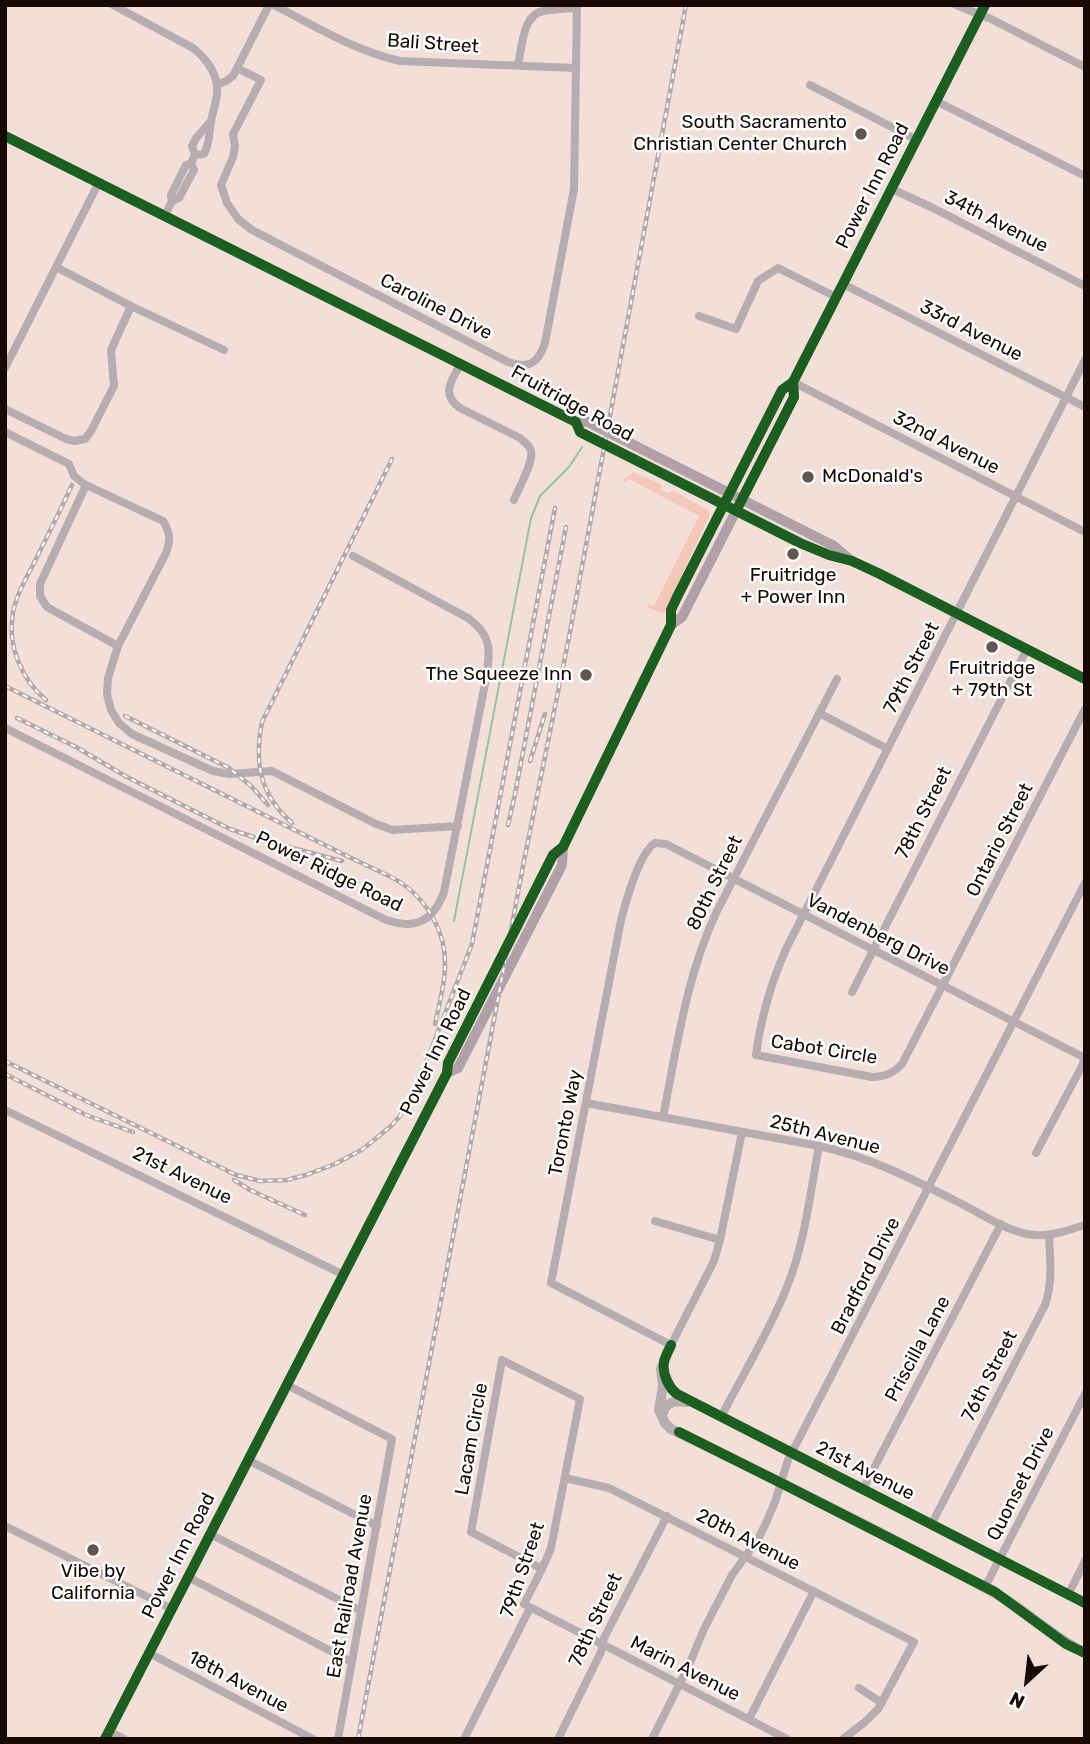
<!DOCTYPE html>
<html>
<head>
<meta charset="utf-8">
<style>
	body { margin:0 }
	#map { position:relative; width:1090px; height:1744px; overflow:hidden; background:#f2dfd8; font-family:Rubik,sans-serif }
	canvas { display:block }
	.frame { position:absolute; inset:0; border:7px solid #170a05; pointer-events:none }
	.north { position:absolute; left:992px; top:1646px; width:70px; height:70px; -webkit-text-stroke:5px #fff; paint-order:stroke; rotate:207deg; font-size:19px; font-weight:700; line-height:28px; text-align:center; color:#170a05 }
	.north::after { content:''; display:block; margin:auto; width:24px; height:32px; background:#170a05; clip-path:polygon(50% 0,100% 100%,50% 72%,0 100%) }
</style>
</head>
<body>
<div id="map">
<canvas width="1090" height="1744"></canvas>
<div class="frame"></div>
<div class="north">N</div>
</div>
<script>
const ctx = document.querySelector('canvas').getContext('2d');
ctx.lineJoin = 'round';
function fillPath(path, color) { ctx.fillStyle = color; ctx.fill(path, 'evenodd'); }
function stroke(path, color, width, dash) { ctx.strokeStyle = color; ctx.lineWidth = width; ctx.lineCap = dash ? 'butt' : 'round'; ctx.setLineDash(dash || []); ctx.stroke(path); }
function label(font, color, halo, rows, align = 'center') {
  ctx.font = font + ' Rubik,sans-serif'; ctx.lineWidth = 5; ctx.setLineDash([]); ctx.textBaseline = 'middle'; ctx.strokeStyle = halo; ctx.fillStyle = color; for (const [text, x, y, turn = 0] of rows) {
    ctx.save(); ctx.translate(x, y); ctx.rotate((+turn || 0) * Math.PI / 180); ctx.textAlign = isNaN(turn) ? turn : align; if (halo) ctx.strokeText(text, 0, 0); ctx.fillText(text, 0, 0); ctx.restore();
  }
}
const green = new Path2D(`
	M634 472 662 485 660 490 670 493 672 490 709 511V516L664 614 647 607 648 604 654 606 699 516 629 479 624 482 623 480Z`);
const stream = new Path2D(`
	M454 921 531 518 540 496 569 467 582 447`);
const minor = new Path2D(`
	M113 5 193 48C209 61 221 78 216 100 215 107 212 114 211 122 208 135 211 140 204 154L195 155 191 163 194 170 179 198 172 201 165 215
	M274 5C315 26 355 51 400 61L575 68
	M956 5 991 19 1085 67
	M518 65C522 49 522 15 543 11 554 9 566 9 577 8
	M237 68 261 80 233 134 235 146 233 157 221 185 227 203 238 219 252 230 508 362C529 369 538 364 545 343L574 189 577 5
	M217 85 226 81 233 76 269 5
	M810 85 917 140
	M936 101 1085 176
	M195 155 192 146 197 137 210 122
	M892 189 931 207 1085 286
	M172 201 171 195 186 165 191 163
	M56 267 131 306 224 350
	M843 284 1085 407
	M699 316 736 329 758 281 778 268 836 297
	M1085 360 787 947C771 982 761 1017 756 1055L872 1077C885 1077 893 1073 902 1064L1085 709
	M461 363C452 380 440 394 460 408L520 438C524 442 530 445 531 451 534 462 518 489 514 500
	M5 368 99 182
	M793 382 1085 532
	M5 409 66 439 75 441 85 439 91 431 114 386 111 350 131 306
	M5 432 69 464 74 476 84 484 163 521C170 532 171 540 166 553L118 646 108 678 107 694 111 710 119 723 132 734 213 771 229 774 272 771 376 824 393 830 458 826
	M86 485 40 584V596L47 607 118 646
	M819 713 888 749
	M5 728 386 920C416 930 433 921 444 892L486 679C490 651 493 636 468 618L353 556
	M852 992 1027 649
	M586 1103 819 1146C870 1157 912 1179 958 1202 980 1213 1003 1229 1027 1234 1048 1238 1066 1231 1085 1225
	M5 1110 344 1275
	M663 1117C677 1047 686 976 717 911L837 679
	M742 1132 720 1240 714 1261 671 1345 551 1283 621 920C626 901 639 853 655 843L666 844 1085 1058
	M1036 1153 1082 1066 1085 1057
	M655 1221 720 1240
	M287 1385 392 1439 338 1739
	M721 1417C743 1374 769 1332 787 1287 805 1243 810 1193 819 1146
	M248 1460 377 1526
	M565 1478 609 1488 914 1642 878 1709 865 1722 843 1739
	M863 1489 1001 1224
	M931 1525 1045 1305C1053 1282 1050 1259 1049 1235
	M5 1526 172 1609
	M210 1534 361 1611
	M542 1569 471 1532 502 1360 580 1399 551 1548C544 1567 533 1586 524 1604L787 1739
	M188 1577 352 1662
	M985 1587 1085 1394
	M1068 1595 1085 1561
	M149 1653 313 1739
	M859 1688 882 1703
	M749 1719 814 1591
	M109 1731 124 1739
	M464 1739 530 1608
	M558 1739 601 1652 604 1638 667 1516
	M652 1739 689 1665 704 1629 732 1575 758 1539 766 1523 775 1502 788 1460 1085 883`);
const tertiary = new Path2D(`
	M671 1345 661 1369 663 1386 659 1410 665 1423 671 1429C779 1481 886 1534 991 1591 1024 1608 1051 1636 1085 1653
	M666 1377 671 1389 677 1394 1085 1603
	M662 1416C665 1402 674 1400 687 1402`);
const secondary = new Path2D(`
	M5 136 576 422H588L834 546 852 561
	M576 422 580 432 800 543 829 555 852 561 880 574 1085 679
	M671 625 682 617 794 397 793 382 985 5
	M447 1073 458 1068 562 865 563 847
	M105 1739 447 1073 448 1063 553 855 563 847 671 625V610L677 597 782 390 793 382`);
const rail = new Path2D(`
	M5 686 351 858C367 866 385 873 400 882 427 900 446 932 445 965 445 984 439 1005 435 1024
	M46 700C21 679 7 645 13 613 16 595 26 579 34 563 47 537 60 511 72 485
	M125 716 229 768 251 786 268 805
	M17 718 76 747 127 777 230 829 262 840 342 861
	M530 761 545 714
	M292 823C260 795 254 763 262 722L392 459
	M508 825 515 794 566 527
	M5 1061 236 1175 260 1181 287 1180 306 1175 335 1164 363 1149 391 1126 400 1116 416 1088 472 944 555 508
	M5 1074 86 1115 133 1132
	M234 1180 250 1190 305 1215
	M358 1739 524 861 569 637 686 5`);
const cycleway = new Path2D(`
	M5 136 576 422 580 432 800 543 829 555 852 561 880 574 1085 679
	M736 511 794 397 793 382 985 5
	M671 1345C669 1350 665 1356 664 1362 662 1373 668 1387 677 1394L1085 1603
	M679 1432 789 1487 995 1592 1066 1644 1085 1653
	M105 1739 447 1073 448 1063 553 855 563 847 671 625V610L677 597 782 390 793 382`);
const markers = [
	[861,134,7,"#64554f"],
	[808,477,7,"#64554f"],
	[793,554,7,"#64554f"],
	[992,647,7,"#64554f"],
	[586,675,7,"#64554f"],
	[93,1550,7,"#64554f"]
];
const streetNames = [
	["Bali Street",433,44,4],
	["Power Inn Road",873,186,-63],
	["34th Avenue",996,222,27],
	["Caroline Drive",436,307,27],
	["33rd Avenue",971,331,27],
	["Fruitridge Road",572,404,29],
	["32nd Avenue",946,443,27],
	["79th Street",912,668,-63],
	["78th Street",924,813,-63],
	["Ontario Street",1000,840,-63],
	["Power Ridge Road",329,872,26],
	["80th Street",715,883,-64],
	["Vandenberg Drive",878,935,27],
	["Cabot Circle",824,1050,9],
	["Power Inn Road",436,1052,-64],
	["Toronto Way",566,1123,-79],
	["25th Avenue",825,1135,14],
	["21st Avenue",182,1176,26],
	["Bradford Drive",866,1276,-63],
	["Priscilla Lane",918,1349,-62],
	["76th Street",990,1376,-63],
	["Lacam Circle",472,1439,-80],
	["21st Avenue",865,1471,27],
	["Quonset Drive",1021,1484,-63],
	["20th Avenue",748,1540,27],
	["Power Inn Road",179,1556,-63],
	["79th Street",523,1570,-71],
	["East Railroad Avenue",350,1586,-80],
	["78th Street",596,1620,-65],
	["Marin Avenue",685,1669,27],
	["18th Avenue",238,1682,28]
];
const poiNames = [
	["South Sacramento",847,123,"right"],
	["Christian Center Church",847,145,"right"],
	["McDonald's",822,477,"left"],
	["Fruitridge",793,576],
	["+ Power Inn",793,598],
	["Fruitridge",992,669],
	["+ 79th St",992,691],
	["The Squeeze Inn",572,675,"right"],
	["Vibe by",93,1572],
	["California",93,1594]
];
fillPath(green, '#f4c8b8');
stroke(stream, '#94c4a8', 2);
stroke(minor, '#b7acb0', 8);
stroke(tertiary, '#b7acb0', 10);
stroke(secondary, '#afa1a7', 10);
stroke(rail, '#b4a8a8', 4.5);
stroke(rail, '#fff', 2, [5]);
stroke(cycleway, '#1b5e20', 10);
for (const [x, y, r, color] of markers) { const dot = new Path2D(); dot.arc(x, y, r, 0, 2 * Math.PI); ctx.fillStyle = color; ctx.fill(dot); stroke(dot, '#fff', 2.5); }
label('19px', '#170a05', '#fff', streetNames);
label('19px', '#170a05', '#fff', poiNames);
</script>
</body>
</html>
